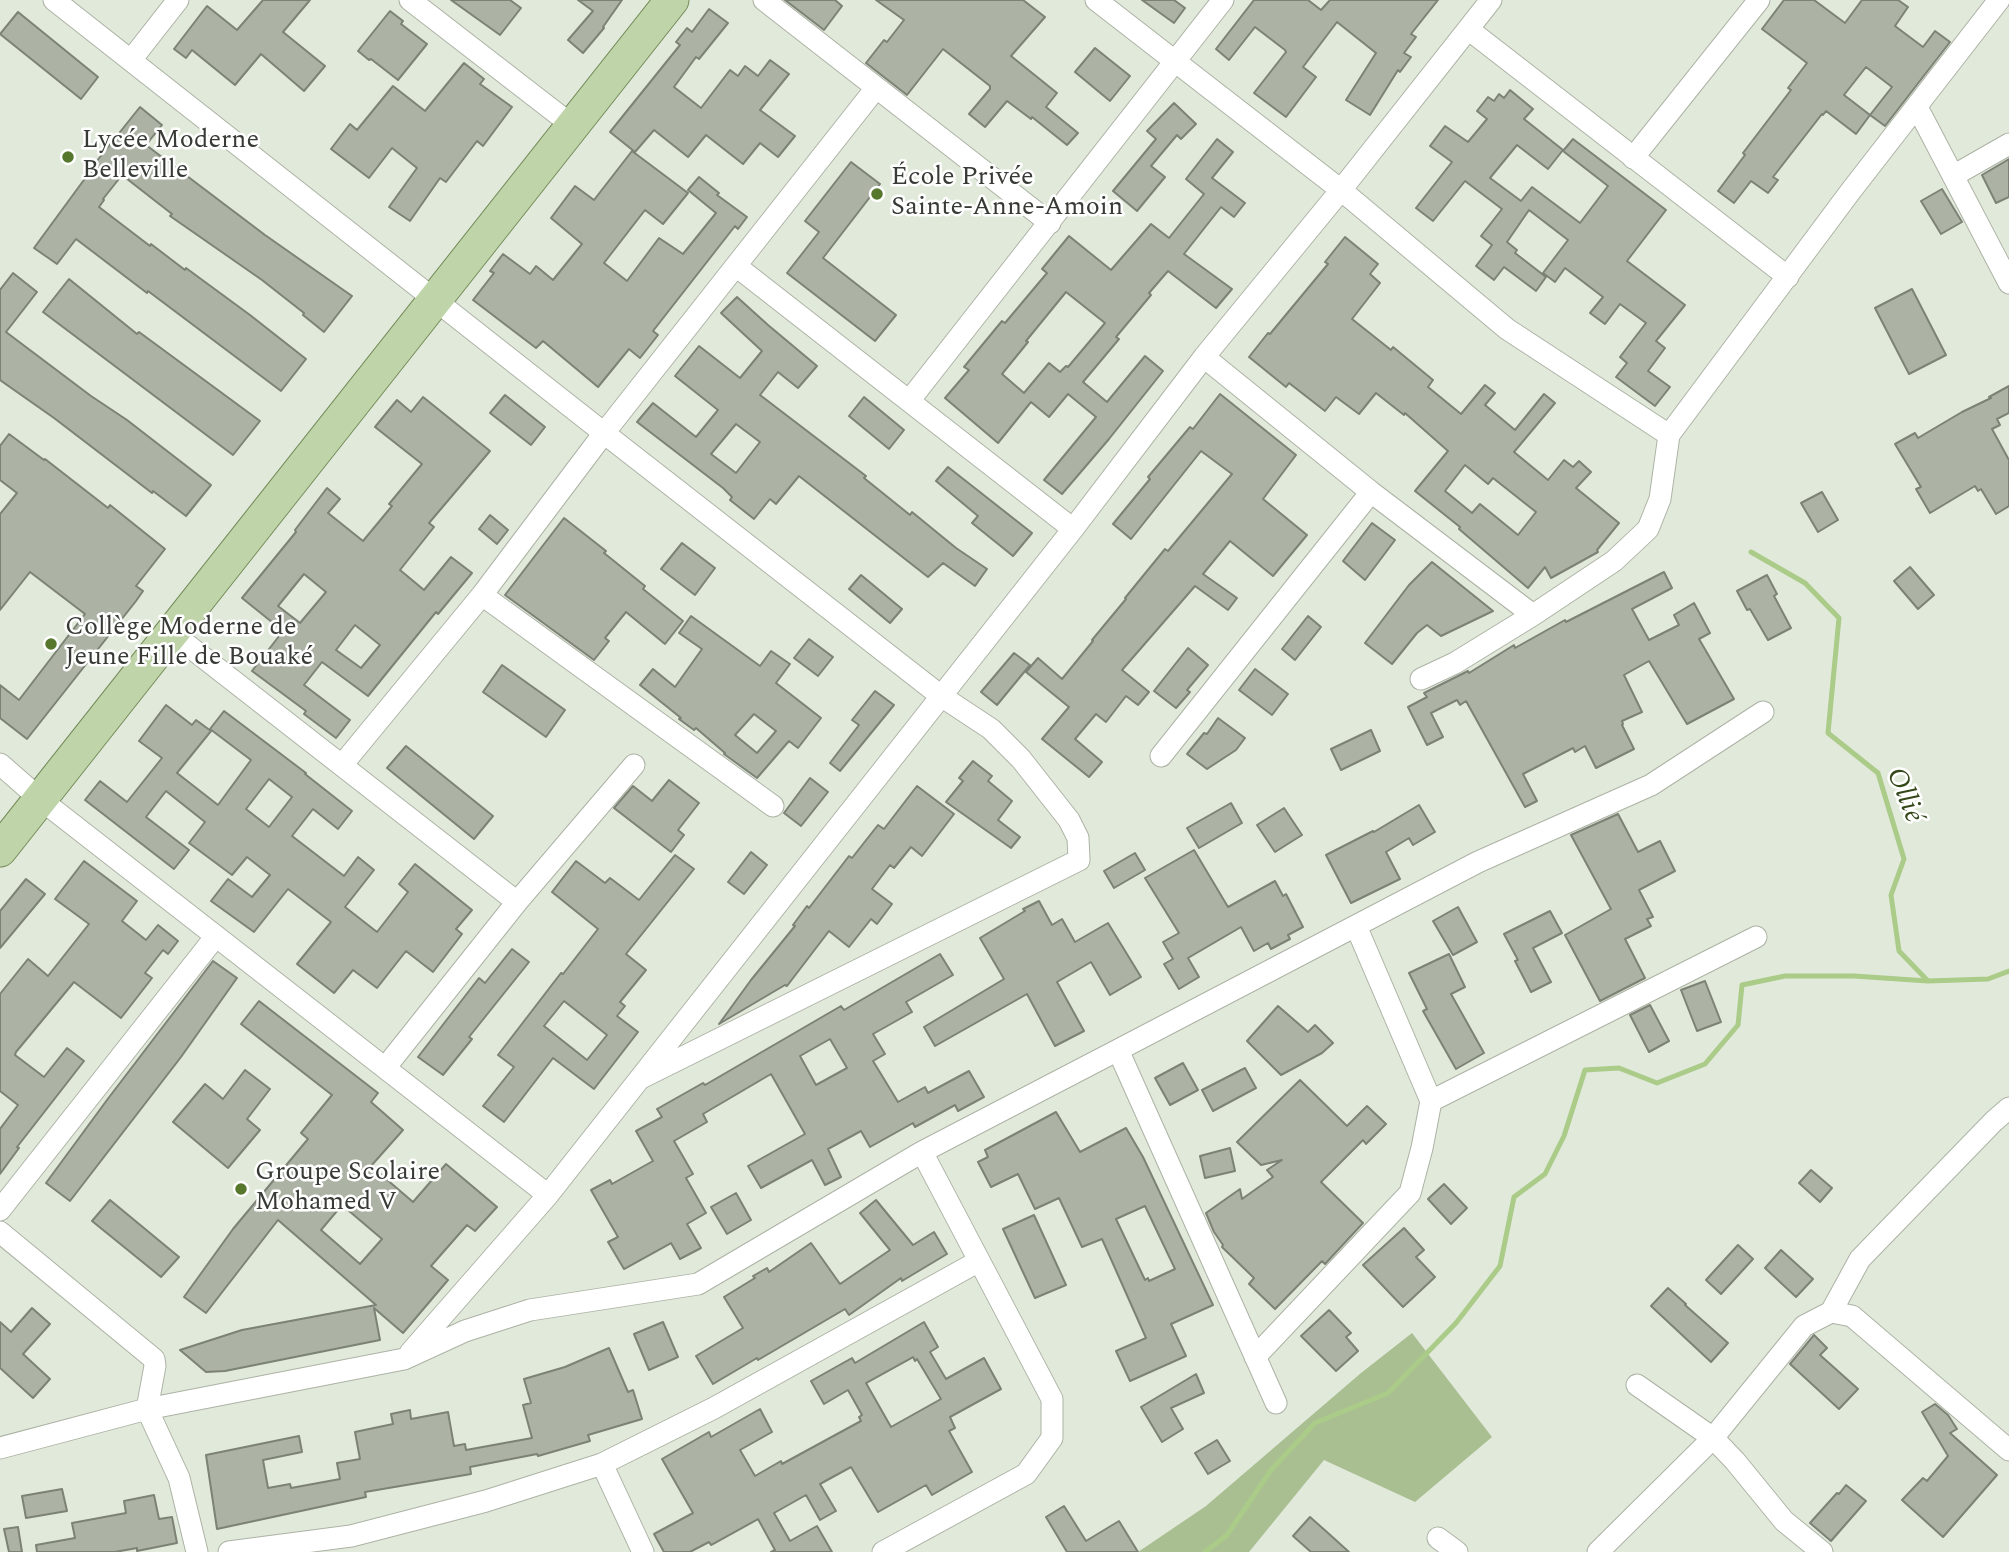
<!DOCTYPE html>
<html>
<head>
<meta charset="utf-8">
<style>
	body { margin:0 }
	canvas { display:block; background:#e1e9da }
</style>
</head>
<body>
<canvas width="2009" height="1552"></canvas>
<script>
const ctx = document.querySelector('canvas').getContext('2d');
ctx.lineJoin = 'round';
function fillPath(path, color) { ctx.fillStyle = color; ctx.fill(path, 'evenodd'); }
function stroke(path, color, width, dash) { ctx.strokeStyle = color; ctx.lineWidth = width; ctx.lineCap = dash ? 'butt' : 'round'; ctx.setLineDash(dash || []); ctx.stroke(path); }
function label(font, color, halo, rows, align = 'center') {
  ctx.font = font + ' Spectral,serif'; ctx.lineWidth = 5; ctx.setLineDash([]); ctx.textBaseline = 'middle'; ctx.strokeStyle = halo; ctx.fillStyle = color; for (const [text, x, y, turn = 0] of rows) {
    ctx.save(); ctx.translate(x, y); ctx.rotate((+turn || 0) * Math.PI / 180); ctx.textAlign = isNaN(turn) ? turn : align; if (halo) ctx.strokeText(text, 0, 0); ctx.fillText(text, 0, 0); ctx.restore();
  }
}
const green = new Path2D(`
	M1412 1333 1492 1437 1415 1502 1324 1460 1249 1552H1138L1206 1506 1361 1373Z`);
const stream = new Path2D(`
	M1751 552 1805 583 1839 618 1828 733 1878 773 1904 859 1891 895 1899 951 1928 981 1988 979 2009 971
	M1205 1552 1227 1535 1271 1470 1315 1423 1388 1393 1456 1323 1500 1266 1514 1197 1545 1174 1564 1136 1585 1070 1619 1068 1657 1083 1705 1064 1738 1025 1742 985 1785 976H1854L1928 981`);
const building = new Path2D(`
	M263 0H310L283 32 325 66 304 91 261 54 235 85 192 50 186 58 174 49 207 6 237 30Z
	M451 0H510L521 8 500 35Z
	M578 0H622L603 27 604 28 583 53 568 40 593 11Z
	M785 0H835L842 6 824 30Z
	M876 0H1023L1045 17 1011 56 1057 93 1046 107 1078 133 1067 145 1032 117 1031 119 1007 101 985 127 969 114 990 89V86L943 49 907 95 866 63 884 40 887 42 904 20Z
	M1142 0H1174L1185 8 1174 23Z
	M1254 0H1308L1321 10 1330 0H1438L1411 34 1416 37 1404 53 1411 57 1400 72 1398 70 1370 115 1346 100 1376 53 1337 22 1303 67 1316 77 1286 117 1254 93 1286 52 1285 50 1255 27 1229 60 1216 49Z
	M1784 0H1814L1845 23 1862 0H1898L1908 7 1895 26 1923 47 1935 31 1950 42 1885 126 1870 115 1892 87 1866 67 1844 95 1870 115 1856 134 1826 111 1823 115 1822 114 1773 177 1778 180 1768 193 1751 181 1734 203 1718 191 1745 155 1743 153 1791 90 1788 88 1807 63 1762 29Z
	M709 9 728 23 699 59 696 57 674 87 701 108 730 70 738 76 745 66 758 76 770 60 789 74 760 110 795 136 778 157 760 143 743 164 706 135 688 157 654 130 635 152 610 132 680 45 676 42 687 28 692 32Z
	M390 11 403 21 401 24 427 44 398 80 371 59 369 60 358 51Z
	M18 12 98 77 81 99 0 34Z
	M1095 48 1130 76 1110 101 1075 72Z
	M464 63 484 79 480 84 512 107 483 146 477 141 446 182 440 178 410 221 389 207 417 168 392 148 369 178 331 149 350 124 357 130 393 86 425 111Z
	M1510 90 1533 109 1524 119 1563 150 1548 169 1517 145 1490 178 1521 201 1532 187 1580 223 1608 186 1563 151 1573 139 1666 210 1627 261 1685 305 1656 341 1665 348 1648 371 1670 387 1655 406 1616 377 1627 363 1620 357 1646 323 1620 304 1605 324 1590 313 1603 297 1565 268 1555 282 1543 273 1568 240 1529 210 1507 242 1517 250 1515 253 1546 277 1536 291 1504 267 1494 280 1476 266 1492 245 1481 236 1502 209 1465 181 1433 221 1416 208 1452 162 1430 146 1445 126 1468 142 1487 119 1477 111 1488 97 1494 101 1499 94 1504 98Z
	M1174 103 1196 124 1181 139 1177 135 1151 166 1165 177 1137 211 1113 191 1156 139 1147 131Z
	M140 107 162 125 146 145 265 235 352 296 324 332 303 315 304 313 262 280 170 216 172 214 122 175 103 199 104 200 99 207 150 246 151 244 185 270 186 268 250 315 306 359 281 391 148 291 147 293 76 239 57 264 34 248 89 173 88 172Z
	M1217 139 1233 152 1212 178 1245 203 1234 217 1221 207 1184 254 1232 289 1216 308 1168 271 1149 293 1151 295 1116 337 1119 339 1083 382 1107 402 1145 356 1163 371 1109 439 1062 494 1044 480 1096 417 1068 394 1049 417 1031 402 998 443 945 398 969 370 964 367 1002 321 1005 323 1047 273 1042 269 1069 236 1111 270 1151 224 1169 238 1204 194 1186 179ZM1066 292 1105 323 1068 367 1066 366 1060 372 1049 363 1024 393 1002 374 1028 342 1026 341Z
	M632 151 688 193 663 224 645 210 604 263 627 281 659 238 683 254 716 213 688 190 699 177 719 193 717 195 747 217 738 229 735 226 653 331 658 335 640 358 629 349 598 387 543 341 536 348 473 300 494 273 490 271 503 254 530 274 536 266 553 280 582 244 551 218 575 186 594 200Z
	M2009 159V197L1996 203 1982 175Z
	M851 162 880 184 823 258 896 315 875 341 787 273 819 232 805 221Z
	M1942 189 1962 222 1941 234 1921 201Z
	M1345 237 1378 264 1370 274 1380 283 1352 319 1391 350 1393 347 1433 380 1428 387 1461 414 1485 385 1495 393 1485 405 1515 430 1544 394 1555 403 1514 452 1548 480 1564 460 1573 467 1579 461 1591 472 1576 488 1619 523 1597 550 1598 552 1551 578 1545 567 1528 588 1459 529 1460 527 1415 491 1448 451 1405 413 1404 415 1376 393 1359 414 1336 397 1325 411 1289 383 1286 387 1249 357 1268 333 1270 334 1328 264 1325 262ZM1465 465 1488 484 1493 478 1536 512 1518 535 1480 504 1472 513 1445 491Z
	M13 273 37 292 6 332 91 396 127 420 211 485 186 516 153 491 152 493 54 418 0 380V290Z
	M69 279 137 334 139 332 260 421 233 455 43 312Z
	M1912 289 1946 355 1909 374 1875 308Z
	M737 297 768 325 817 366 798 388 778 372 760 395 866 476 864 478 910 515 912 512 956 548 987 569 975 586 943 563 928 577 799 476 776 504 770 499 754 519 730 500 732 497 723 488 637 422 653 403 696 437 718 410 675 376 699 346 740 378 762 351 721 313ZM736 424 760 442 736 473 711 454Z
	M2009 386V413L1997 419 2000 425 1992 429 2009 460V506L1996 514 1981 489 1978 491 1975 486 1930 513 1916 489 1921 487 1895 444 1915 433 1918 438 1962 412 1991 398 1989 397Z
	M1220 394 1296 455 1263 499 1307 535 1273 576 1230 541 1203 574 1237 598 1228 610 1195 586 1122 670 1149 692 1138 705 1126 696 1106 722 1096 714 1075 739 1102 762 1089 777 1042 739 1069 707 1026 672 1038 658 1062 679 1093 641 1092 640 1126 599 1125 598 1165 549 1168 551 1232 474 1201 451 1131 539 1113 524 1150 479 1148 477 1190 427 1193 429Z
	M505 395 545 427 531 445 490 413Z
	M423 397 490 451 429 523 434 527 400 570 424 590 451 557 472 573 438 614 436 612 368 696 322 662 304 685 350 720 336 738 304 714 306 711 252 671 283 631 242 598 296 532 295 530 327 488 340 499 328 513 363 541 392 506 389 504 422 464 375 427 397 400 411 412ZM304 574 326 592 300 623 278 606ZM355 625 380 645 361 668 336 650Z
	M864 397 904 430 889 449 849 416Z
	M9 434 44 460 45 459 108 508 110 505 165 549 136 586 143 591 136 601 27 739 0 718V685L19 700 85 614 30 572 0 610V514L17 493 0 480V446Z
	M948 467 1032 533 1013 556 972 523 978 516 936 481Z
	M1822 492 1838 520 1818 532 1801 503Z
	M490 515 508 530 497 544 479 529Z
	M564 518 606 551 604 553 645 586 643 589 683 621 665 644 626 612 605 638 609 641 594 660 505 595Z
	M1372 523 1395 540 1365 580 1343 561Z
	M682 543 715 568 695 595 661 569Z
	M1432 562 1493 611 1441 636 1427 625 1417 633 1392 664 1365 643 1409 585Z
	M1910 567 1934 595 1918 609 1894 581Z
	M1664 572 1672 588 1632 609 1649 640 1679 625 1674 615 1694 603 1710 633 1699 639 1734 699 1687 724 1649 661 1624 675 1642 712 1622 721 1623 724 1622 725 1634 749 1596 768 1585 746 1575 752 1573 748 1523 774 1537 801 1525 807 1466 701 1460 705 1457 700 1431 713 1443 737 1427 745 1408 707 1427 697 1424 693 1468 671 1469 673 1514 645 1515 648 1565 620 1566 622Z
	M861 575 902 609 890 623 849 589Z
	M1767 575 1777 594 1774 596 1791 628 1768 640 1750 609 1747 610 1737 591Z
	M691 616 760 666 771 651 790 664 776 683 821 718 798 748 789 741 757 778 724 754 725 753 696 728 694 730 679 719 681 718 640 685 653 669 675 687 702 649 679 633ZM754 714 776 731 757 753 735 735Z
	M1308 616 1321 627 1295 660 1282 649Z
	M809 639 833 657 818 676 794 658Z
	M1188 648 1208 665 1187 690 1190 692 1176 708 1154 691Z
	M1014 653 1030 665 997 705 981 692Z
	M502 665 565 710 546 737 483 692Z
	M1255 669 1288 694 1272 715 1239 690Z
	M875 691 894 705 840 771 830 763 859 725 852 720Z
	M166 705 192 725 196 720 211 731 177 773 218 805 251 760 210 729 224 711 306 773 305 774 352 811 338 829 313 809 292 836 344 876 358 857 374 870 345 907 377 932 408 892 399 884 415 864 472 910 456 929 462 934 433 972 406 951 377 988 353 970 334 993 297 964 331 922 288 889 254 932 211 901 228 879 252 897 270 875 247 857 232 875 189 843 205 822 166 791 146 817 189 850 174 869 85 800 100 781 127 802 162 758 139 741ZM269 779 292 797 269 827 246 809Z
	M1218 718 1245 738 1236 750 1207 769 1187 754 1204 733 1207 734Z
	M1371 730 1380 751 1341 770 1331 749Z
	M406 746 493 816 474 839 387 768Z
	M973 761 992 776 988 781 1012 801 998 820 1020 837 1011 848 946 802 963 781 959 778Z
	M810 778 828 792 801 826 784 813Z
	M669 780 699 803 678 830 684 835 671 852 614 808 633 786 652 801Z
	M917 786 954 814 922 856 911 847 894 868 890 865 872 889 892 904 877 924 871 919 849 947 829 931 787 986 785 985 719 1024 751 980 795 926 793 925 807 906 809 908 849 856 852 858 878 825 884 829Z
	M1231 803 1242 823 1199 848 1187 828Z
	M1419 805 1435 832 1413 845 1409 838 1386 852 1400 879 1351 903 1326 855 1373 831 1374 832Z
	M1284 808 1302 835 1275 852 1257 825Z
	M1618 814 1638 852 1660 841 1675 871 1639 890 1653 917 1647 919 1651 926 1625 939 1645 978 1600 1001 1565 935 1611 909 1571 835Z
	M1194 850 1228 907 1275 881 1283 896 1286 894 1303 927 1288 935 1290 939 1271 949 1268 943 1254 951 1241 927 1188 958 1199 977 1179 989 1164 964 1173 959 1163 942 1179 933 1145 878Z
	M751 852 767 865 744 894 728 882Z
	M1135 853 1145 870 1114 888 1104 871Z
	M675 855 694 869 626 954 646 970 620 1002 625 1006 617 1016 638 1032 594 1089 553 1058 504 1122 483 1106 514 1067 498 1055 561 973 563 974 598 929 552 892 576 861 605 883 610 878 639 900ZM564 1001 607 1035 587 1060 544 1026Z
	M84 861 137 901 122 921 146 940 158 925 178 941 168 954 163 950 145 973 152 978 121 1018 74 982 16 1052 15 1055 44 1077 67 1048 84 1061 17 1147 19 1148 0 1174V1129L18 1105 0 1091V994L28 959 48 976 89 924 55 899Z
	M26 879 45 894 0 948V911Z
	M1039 901 1052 925 1062 919 1075 942 1108 923 1141 977 1110 995 1091 962 1057 982 1084 1031 1055 1046 1027 994 935 1046 924 1027 1004 979 980 938 1025 911 1023 909Z
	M1458 907 1477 942 1453 955 1433 921Z
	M1550 911 1562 933 1533 948 1551 982 1531 992 1515 961 1518 960 1504 934Z
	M512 949 529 962 469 1037 472 1039 443 1075 418 1057 479 978 485 983Z
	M940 954 953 975 906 1002 912 1012 873 1034 885 1054 873 1061 898 1102 925 1087 928 1093 969 1071 984 1097 958 1111 955 1105 915 1127 913 1123 870 1147 861 1131 828 1149 841 1177 825 1185 812 1160 761 1188 748 1166 805 1134 771 1074 703 1114 707 1122 674 1141 693 1174 686 1178 706 1213 687 1224 701 1248 680 1259 671 1243 624 1269 608 1242 618 1237 591 1190 610 1180 612 1184 653 1161 636 1131 662 1117 657 1109 703 1083 705 1085 841 1006 844 1010ZM830 1039 847 1068 816 1085 800 1056Z
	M1449 954 1465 987 1451 994 1484 1053 1456 1069 1423 1011 1427 1009 1409 973Z
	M213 961 237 978 181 1057 70 1201 46 1183 107 1100Z
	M1705 981 1721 1022 1697 1031 1681 990Z
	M259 1001 378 1093 371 1102 403 1130 371 1166 413 1202 446 1164 497 1207 475 1231 467 1225 431 1266 448 1280 403 1333 374 1308 380 1340 225 1371 206 1372 180 1350 242 1330 376 1305 278 1220 206 1313 184 1297 233 1229 308 1139 301 1133 332 1095 241 1024ZM342 1205 382 1239 360 1264 321 1230Z
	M1650 1005 1669 1041 1649 1052 1630 1015Z
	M1278 1006 1308 1032 1315 1025 1333 1043 1322 1053 1281 1075 1247 1041Z
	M1183 1063 1198 1090 1170 1105 1155 1078Z
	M1245 1068 1256 1088 1213 1111 1202 1090Z
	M245 1070 270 1089 247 1119 260 1130 228 1168 173 1122 205 1084 223 1099Z
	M1300 1080 1347 1126 1367 1106 1386 1124 1366 1144 1363 1140 1321 1182 1363 1223 1325 1264 1322 1261 1275 1309 1249 1284 1254 1278 1222 1247 1223 1245 1214 1232 1206 1213 1240 1189 1242 1199 1273 1177 1267 1170 1282 1160 1261 1165 1237 1142Z
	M1056 1112 1080 1152 1126 1128 1143 1157 1213 1305 1171 1324 1186 1356 1130 1381 1116 1351 1146 1338 1102 1239 1082 1247 1059 1198 1035 1209 1018 1174 991 1187 978 1162 988 1157 985 1150ZM1145 1206 1175 1269 1149 1281 1148 1278 1145 1280 1116 1219Z
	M1230 1148 1235 1171 1205 1178 1200 1156Z
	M1811 1170 1832 1188 1820 1202 1799 1183Z
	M1444 1184 1467 1208 1451 1224 1428 1199Z
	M736 1193 751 1220 727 1234 711 1207Z
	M110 1200 179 1257 161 1277 92 1221Z
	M876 1200 913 1245 934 1232 947 1254 902 1281 901 1278 849 1315 845 1309 758 1360 757 1358 713 1384 696 1356 743 1328 724 1297 755 1278 753 1276 767 1268 769 1272 811 1243 840 1284 890 1250 860 1213Z
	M1034 1215 1066 1285 1035 1298 1003 1229Z
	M1404 1228 1424 1250 1416 1257 1435 1277 1403 1307 1363 1265Z
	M1738 1245 1753 1259 1721 1294 1706 1280Z
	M1781 1250 1813 1279 1796 1297 1765 1268Z
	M1668 1288 1686 1304 1685 1305 1728 1343 1711 1362 1651 1306Z
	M32 1308 50 1324 23 1354 50 1379 33 1398 0 1368V1322L11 1332Z
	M1329 1310 1351 1333 1346 1337 1358 1351 1336 1371 1301 1336Z
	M663 1322 678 1357 649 1370 634 1334Z
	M924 1322 938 1347 930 1352 946 1379 984 1358 1001 1389 950 1417 955 1428 949 1431 972 1472 932 1495 926 1485 878 1512 851 1467 820 1484 836 1511 820 1520 806 1495 774 1513 790 1541 817 1526 832 1552H771L775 1550 758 1519 711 1545 709 1542 690 1552H664L654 1534 693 1513 662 1459 709 1432 711 1437 760 1409 772 1432 740 1450 755 1476 781 1461 782 1464 861 1421 859 1417 862 1415 848 1390 824 1404 811 1381 852 1358 855 1363ZM913 1357 915 1361 917 1359 941 1399 891 1427 866 1383Z
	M1814 1335 1827 1348 1820 1355 1858 1389 1839 1409 1790 1364Z
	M609 1348 628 1392 633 1390 642 1419 588 1435 590 1441 538 1456 537 1454 470 1467 471 1474 365 1492 366 1497 217 1529 206 1455 299 1436 302 1452 263 1460 268 1488 290 1484 291 1488 340 1479 337 1463 360 1459 355 1432 393 1424 391 1414 410 1410 411 1419 448 1412 454 1446 465 1444 466 1450 532 1438 523 1405 531 1403 524 1379 565 1367Z
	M1196 1374 1204 1393 1171 1408 1183 1429 1162 1442 1141 1407Z
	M1935 1404 1948 1415 1957 1429 1950 1433 1997 1475 1943 1537 1902 1500 1923 1478 1927 1481 1948 1456 1922 1412Z
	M1217 1440 1230 1461 1208 1474 1195 1453Z
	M1846 1485 1866 1501 1831 1541 1810 1523 1837 1493 1839 1494Z
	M62 1489 67 1511 26 1518 22 1496Z
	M154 1495 159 1519 172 1517 177 1543 137 1551V1548L115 1552H37L36 1545 75 1538 72 1523 126 1513 124 1501Z
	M1064 1506 1086 1541 1119 1521 1138 1552H1067L1046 1517Z
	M1310 1517 1328 1533 1349 1552H1311L1293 1536Z
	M18 1527 22 1552H9L4 1529Z`);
const street = new Path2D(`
	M54 0 604 433 941 696 991 729 1021 759 1069 820 1078 838 1079 860 641 1078
	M410 0 573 126
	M764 0 1050 223
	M1096 0 1341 190 1507 329 1669 435
	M1468 29 1788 277
	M131 60 178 0
	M1917 107 2009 283
	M1633 158 1759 0
	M1953 176 2009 144
	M736 266 1073 529
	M1204 357 1371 492 1533 615
	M909 401 1223 0
	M482 595 773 806
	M172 633 517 902
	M1421 679 1455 663 1533 615 1614 561 1648 529 1660 499 1669 435 1850 192 1999 0
	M1161 756 1371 492
	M0 764 40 799 548 1195
	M342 765 482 595 604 433 876 88
	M1118 1050 1276 1403
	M385 1068 517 902 634 765
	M1431 1101 1756 937
	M0 1210 216 936
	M0 1232 154 1359 155 1366 147 1409 179 1478 197 1552
	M1831 1312 1860 1259 1994 1121 2009 1108
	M410 1353 548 1195 1073 529 1204 357 1341 190 1491 0
	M1255 1357 1410 1193 1422 1148 1431 1101 1356 926
	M1637 1385 1713 1438 1735 1461 1784 1521 1822 1552
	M0 1448 147 1409 404 1359 465 1331 530 1310 698 1284 922 1152 1118 1050 1478 862 1651 785 1763 712
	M602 1464 643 1552
	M1438 1538 1457 1552
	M229 1552 351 1536 486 1501 602 1464 714 1408 979 1261
	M883 1552 1026 1474 1052 1438V1399L922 1152
	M1598 1552 1713 1438 1804 1326 1831 1312 1852 1316 2009 1450`);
const primary = new Path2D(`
	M0 850 672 0`);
const markers = [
	[68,157,7,"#57772d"],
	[877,194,7,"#57772d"],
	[51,644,7,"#57772d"],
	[241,1189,7,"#57772d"]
];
const poiNames = [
	["Lycée Moderne",82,142],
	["Belleville",82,172],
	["École Privée",891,179],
	["Sainte-Anne-Amoin",891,209],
	["Collège Moderne de",65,629],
	["Jeune Fille de Bouaké",65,659],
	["Groupe Scolaire",255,1174],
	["Mohamed V",255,1204]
];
const waterNames = [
	["Ollié",1903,796,68]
];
fillPath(green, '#a9bf92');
stroke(stream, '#abcb89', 5);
fillPath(building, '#acb3a5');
stroke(building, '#7c8376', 2);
stroke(street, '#acb3a5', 23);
stroke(primary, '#748b5a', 35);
stroke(street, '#fff', 21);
stroke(primary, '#bfd4a8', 33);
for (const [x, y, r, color] of markers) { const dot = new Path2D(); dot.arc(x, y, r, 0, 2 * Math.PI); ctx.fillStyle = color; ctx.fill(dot); stroke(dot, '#fff', 2.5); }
label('26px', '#373a35', '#fff', poiNames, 'left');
label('italic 28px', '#334718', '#fff', waterNames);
</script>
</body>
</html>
